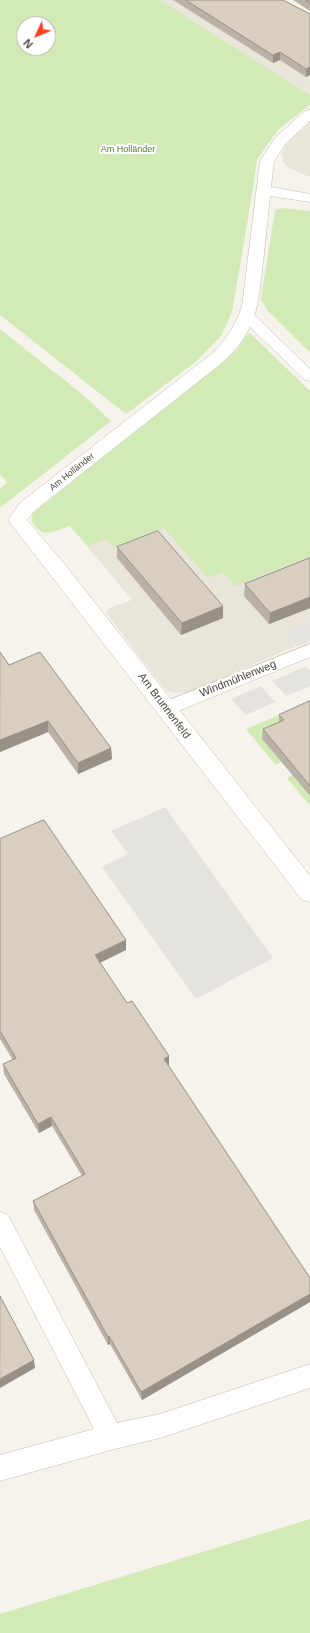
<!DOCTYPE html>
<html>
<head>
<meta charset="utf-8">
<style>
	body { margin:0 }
	#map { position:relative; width:310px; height:1633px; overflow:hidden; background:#f6f3ec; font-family:Arial,sans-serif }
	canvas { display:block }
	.north { position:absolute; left:16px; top:16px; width:40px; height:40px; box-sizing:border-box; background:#fff; border:1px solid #b7b4b0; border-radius:50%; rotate:226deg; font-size:11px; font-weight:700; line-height:16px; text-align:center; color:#4b4439 }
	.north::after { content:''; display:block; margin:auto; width:14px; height:18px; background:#fc3f1d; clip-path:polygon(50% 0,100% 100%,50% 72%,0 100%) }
</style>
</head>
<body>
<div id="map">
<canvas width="310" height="1633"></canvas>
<div class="north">N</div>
</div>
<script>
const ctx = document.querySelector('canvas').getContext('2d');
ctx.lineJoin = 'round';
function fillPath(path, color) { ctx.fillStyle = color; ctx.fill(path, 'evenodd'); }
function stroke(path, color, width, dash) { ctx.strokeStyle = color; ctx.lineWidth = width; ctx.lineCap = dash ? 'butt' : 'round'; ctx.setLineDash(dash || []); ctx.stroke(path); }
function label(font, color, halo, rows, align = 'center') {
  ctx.font = font + ' Arial,sans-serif'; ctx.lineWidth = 4; ctx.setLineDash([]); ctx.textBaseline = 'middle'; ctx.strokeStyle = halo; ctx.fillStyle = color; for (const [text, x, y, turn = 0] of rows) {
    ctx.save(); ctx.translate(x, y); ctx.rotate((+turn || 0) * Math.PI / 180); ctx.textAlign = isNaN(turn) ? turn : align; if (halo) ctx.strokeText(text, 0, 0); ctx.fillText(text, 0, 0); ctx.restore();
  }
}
const residential = new Path2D(`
	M160 0H265L310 27V95Z
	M310 121V177L289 168 284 163 281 154 285 146 293 137Z
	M159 516 310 549V621L284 633 295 645 294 647 192 691 183 693 167 692 106 613 110 608 132 600 87 546Z`);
const green = new Path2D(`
	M0 0H160L310 95V105L279 129 257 159 253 189 232 312 221 336 198 360 126 414 0 315ZM24 24H48V48H24Z
	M283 208 310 211V353L267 310 261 299 275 210Z
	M0 329 82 394 111 421 0 508V489L7 482 0 475Z
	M250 333 310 391V556L235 586 223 572 208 578 164 528 114 547 106 539 87 546 70 526C52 532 41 540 31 520L33 513 237 350 245 337Z
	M310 702 262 739 281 762 276 765 246 729Z
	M292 775 310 796V806L287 778Z
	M310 1519V1633H0V1614Z`);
const parking = new Path2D(`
	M310 621V641L297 647 284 633Z
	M306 666 310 671V686L286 696 272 681Z
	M261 686 275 702 246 715 231 699Z
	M165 807 273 958 196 999 102 867 128 854 111 831Z`);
const lane = new Path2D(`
	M247 312 252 313 310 369V381L305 380 242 319 240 316 242 313Z
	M310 644V657L171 714 165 716 159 714 156 709 159 704Z
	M0 1212 8 1215 117 1423 160 1414 310 1364V1388L160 1438 111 1450 0 1481V1455L94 1429 0 1247Z`);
const street = new Path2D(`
	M310 110V121L286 143 274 161 271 187 310 194V202L270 196C268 218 265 241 263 263 258 307 257 331 222 363L34 511 27 520 66 566 310 876V902L302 900 8 520 20 503 210 355C226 341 235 326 242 306L260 161 276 137 305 111Z`);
const wall = new Path2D(`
	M173 0H283L310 75 306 77 280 60 273 63Z
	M293 0H310V11Z
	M117 547 223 606V618L181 635 117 558Z
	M310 558V608L269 624 244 596 245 584Z
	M0 652 9 665 111 748 112 759 78 774 48 732 0 752Z
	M310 701V796L262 739 263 729 279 722V715Z
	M0 839 126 940V950L100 963 127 1003 169 1056V1066L310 1278V1302L142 1400 110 1344 108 1345 34 1210 33 1201 82 1176 52 1126 39 1133 4 1074 3 1064 13 1060 0 1039Z`);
const shadedWall = new Path2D(`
	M280 52V60L273 63V55Z
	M310 67V75L306 77V69Z
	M310 597V608L269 624 270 613Z
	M223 606V618L181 635 182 623Z
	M48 721V732L0 752V740Z
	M111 748 112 759 78 774V763Z
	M126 940V950L95 965V955Z
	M169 1056V1066L164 1059Z
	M51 1117 52 1126 39 1133 38 1124Z
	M310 1294V1302L142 1400 141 1392Z
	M109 1336 110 1344 108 1345V1337Z
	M34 1360 35 1368 0 1388V1379Z`);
const building = new Path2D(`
	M186 0H283L310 14V67L306 69 280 52 273 55Z
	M306 0H310V3Z
	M158 531 223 606 182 623 117 547Z
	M310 558V597L270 613 245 584Z
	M0 652 9 665 40 652 111 748 78 763 48 721 0 740Z
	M310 701V786L263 729 284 720 279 715Z
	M44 820 126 940 95 955 127 1003 132 1001 169 1056 164 1059 310 1278V1294L141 1392 109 1336 108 1337 33 1201 85 1174 51 1117 38 1124 3 1064 16 1058 0 1031V839Z
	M0 1296 34 1360 0 1379Z`);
const farParknames = [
	["Am Holländer",128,150]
];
const farStreetnames = [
	["Am Holländer",72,472,-39]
];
const streetNames = [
	["Windmühlenweg",238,679,-22],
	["Am Brunnenfeld",164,706,53]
];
fillPath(residential, '#eae5da');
fillPath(green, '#d2eab5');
fillPath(parking, '#e5e3e0');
stroke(lane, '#c2bbae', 1);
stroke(street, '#c2bbae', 1);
fillPath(lane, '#fff');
fillPath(street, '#fff');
fillPath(wall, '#bab2a6');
fillPath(shadedWall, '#979187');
fillPath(building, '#d8cfc1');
stroke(building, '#979187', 1);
label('9px', '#4a7f2a', '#fff', farParknames);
label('9px', '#4b4439', '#fff', farStreetnames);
label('11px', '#4b4439', '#fff', streetNames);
</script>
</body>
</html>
